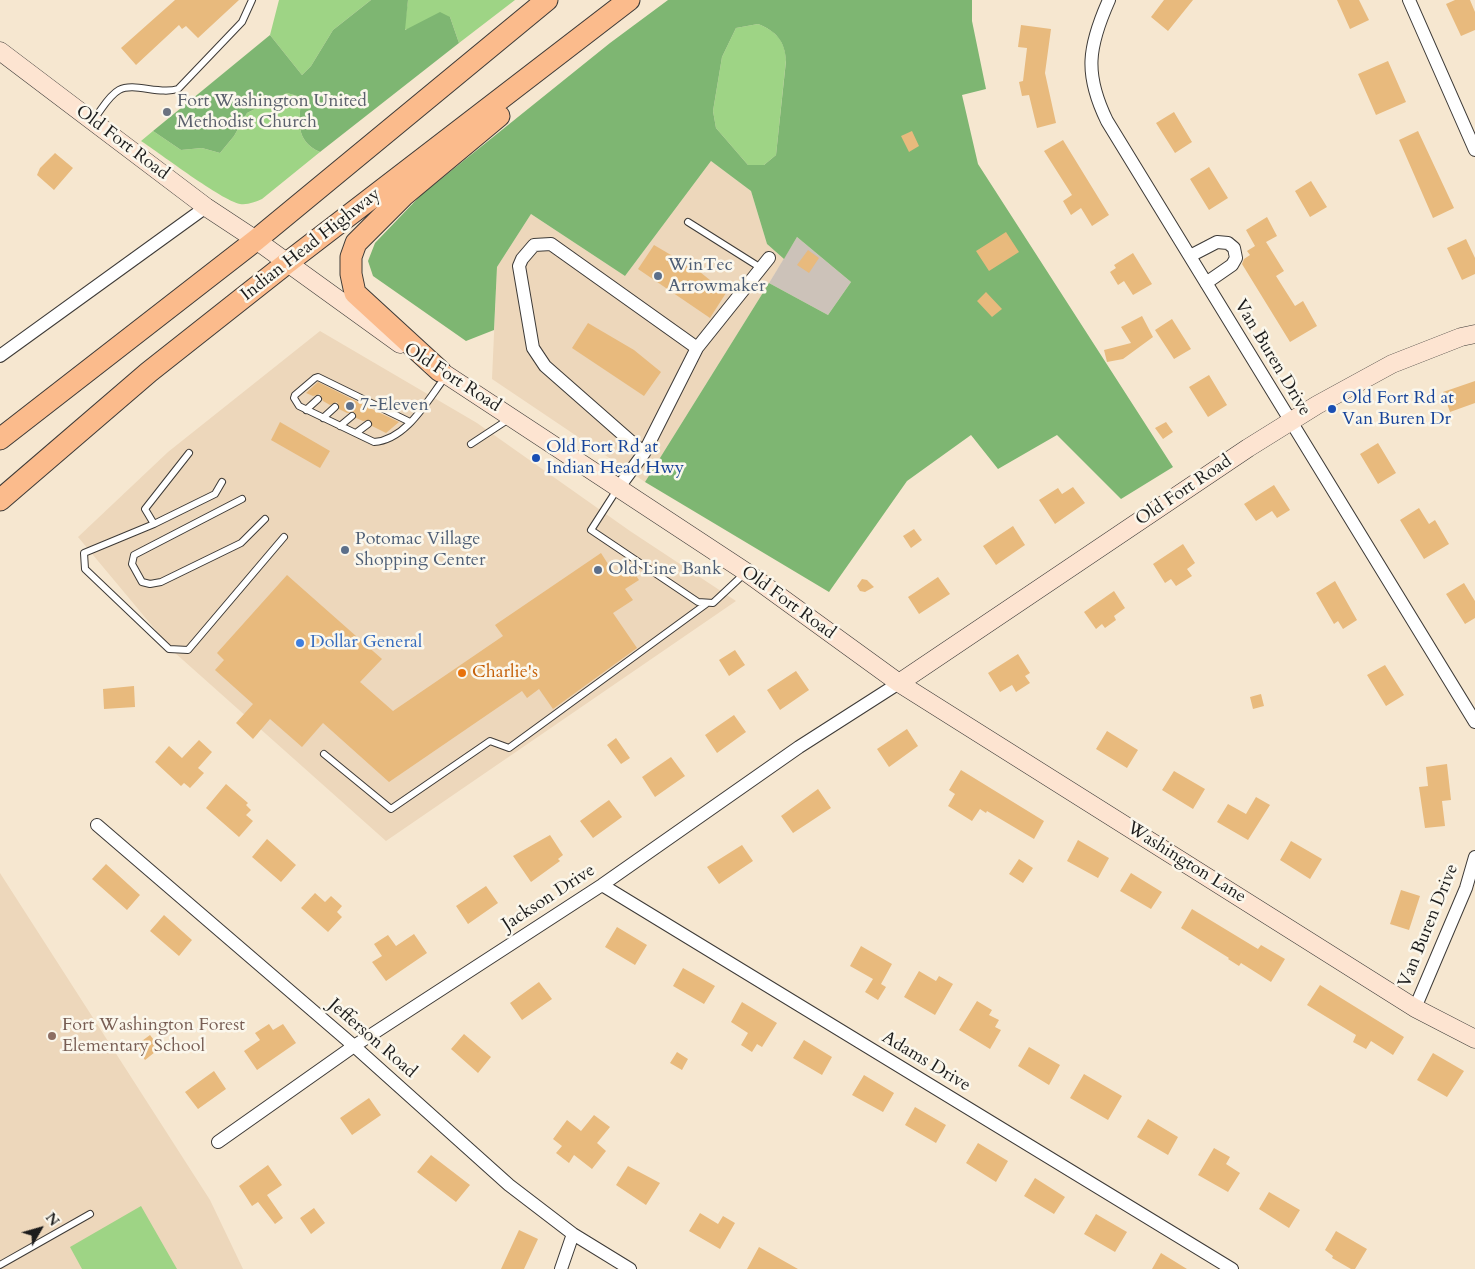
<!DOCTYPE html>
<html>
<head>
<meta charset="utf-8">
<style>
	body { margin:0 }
	#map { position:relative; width:1475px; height:1269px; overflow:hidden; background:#f6e7d0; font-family:Cardo,serif }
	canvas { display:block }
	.north { position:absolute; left:15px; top:1204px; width:50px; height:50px; -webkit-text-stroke:4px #fbf7ec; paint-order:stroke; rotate:52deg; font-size:14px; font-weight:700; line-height:20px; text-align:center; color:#1c1c1c }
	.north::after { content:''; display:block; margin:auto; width:18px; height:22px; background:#1c1c1c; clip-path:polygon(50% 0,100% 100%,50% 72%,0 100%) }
</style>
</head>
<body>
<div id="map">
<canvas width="1475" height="1269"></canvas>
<div class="north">N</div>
</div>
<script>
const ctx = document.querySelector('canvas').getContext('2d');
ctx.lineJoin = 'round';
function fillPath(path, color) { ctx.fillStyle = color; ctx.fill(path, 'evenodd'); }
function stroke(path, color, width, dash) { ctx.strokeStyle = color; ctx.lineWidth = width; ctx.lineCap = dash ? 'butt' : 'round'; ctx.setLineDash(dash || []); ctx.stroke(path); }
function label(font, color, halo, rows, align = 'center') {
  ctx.font = font + ' Cardo,serif'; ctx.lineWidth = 5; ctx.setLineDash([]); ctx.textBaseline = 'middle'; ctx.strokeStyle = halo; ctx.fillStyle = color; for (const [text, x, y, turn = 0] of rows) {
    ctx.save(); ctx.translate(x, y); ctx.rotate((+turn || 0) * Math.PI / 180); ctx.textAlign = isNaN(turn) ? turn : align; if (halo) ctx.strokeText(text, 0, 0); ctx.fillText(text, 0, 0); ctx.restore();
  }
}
const built = new Path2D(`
	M711 161 751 191 767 244 784 259 645 482 492 379 497 267 531 214 625 276Z
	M320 331 477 423 630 531 736 601 386 841 174 652 78 537 168 452Z
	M0 873 210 1200 243 1269H0Z`);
const industrial = new Path2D(`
	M797 237 851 282 828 315 769 283Z`);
const green = new Path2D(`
	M279 0H371L333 30 311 66 302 75 270 35Z
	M408 0H515L459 43 450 17 404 30Z
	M758 24C776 31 785 41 786 60L776 155 764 165H748L716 128 713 111 722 57 736 28Z
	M287 93 301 97C300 121 294 140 320 152L262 199C255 202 248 205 240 204 221 200 161 154 141 141L153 131 181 150 202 148 220 153 234 136 247 113Z
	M141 1206 177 1269H82L70 1247Z`);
const forest = new Path2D(`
	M371 0H408L405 30 440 12 450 17 459 43 320 152C294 140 300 121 301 97L287 93 247 113 234 136 220 153 202 148 181 150 153 131 270 35 302 75 311 66 333 30Z
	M668 0H972V21L986 89 962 95 978 164 1173 467 1121 499 1057 435 998 469 971 435 907 481 829 592 645 482 769 283 828 315 851 282 797 237 784 259 767 244 751 191 711 161 625 276 531 214 497 267 494 330 466 341 373 276 368 261 375 243 421 195 610 43ZM758 24C776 31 785 41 786 61L776 155 764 165H748L716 128 713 111 722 57 736 28Z`);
const building = new Path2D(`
	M175 0H239L198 38 186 26 182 29 179 25 136 65 121 48Z
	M1164 0H1193L1168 31 1151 17Z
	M1337 0H1359L1369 20 1350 29Z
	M1455 0H1470L1475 12V30L1461 36 1446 4Z
	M1021 25 1051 29 1045 73 1056 123 1037 128 1029 95 1022 96 1019 82 1023 81 1027 48 1018 47Z
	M1388 61 1406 102 1376 115 1358 74Z
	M1174 112 1192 142 1175 153 1156 123Z
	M912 131 919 146 909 152 901 136Z
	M1418 131 1454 208 1433 218 1399 140Z
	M1063 140 1109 215 1092 226 1081 208 1071 215 1063 201 1072 195 1044 151Z
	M55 153 73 168 54 190 37 175 40 168Z
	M1209 167 1228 198 1209 210 1190 179Z
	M1311 181 1327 207 1310 217 1295 191Z
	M1267 217 1277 236 1266 242 1284 271 1276 276 1295 306 1303 301 1317 326 1290 342 1242 264 1244 259 1250 255 1247 251 1255 246 1246 230Z
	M1006 232 1019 252 989 271 976 251Z
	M1466 239 1475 258V274L1462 280 1447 248Z
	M654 245 700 272 726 293 710 318 638 269Z
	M808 250 819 258 809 273 797 265Z
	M1133 253 1152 284 1133 295 1124 281 1118 285 1110 272 1116 268 1114 265Z
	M986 292 1002 309 992 317 977 301Z
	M1142 316 1153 337 1123 359 1107 362 1104 350 1131 343 1121 327Z
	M1172 319 1191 349 1174 359 1155 330Z
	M588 323 634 350 661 372 644 396 572 348Z
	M1209 375 1227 405 1208 417 1189 387Z
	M1475 381V403L1450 412 1443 392Z
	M318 382 380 413 399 422 386 433 372 426 370 420 363 421 356 418 354 412 347 413 339 409 337 402 330 405 323 401 320 394 313 396 306 393Z
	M280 422 330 451 320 468 271 440Z
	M1166 422 1173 432 1163 439 1155 428Z
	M1378 443 1396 473 1378 484 1360 454Z
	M1274 485 1290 510 1277 518 1272 511 1256 521 1244 504Z
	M1073 487 1085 503 1055 524 1039 500 1058 488 1062 494Z
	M1419 508 1429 524 1435 520 1449 544 1424 559 1400 520Z
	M1013 526 1025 545 996 565 983 546Z
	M914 529 922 540 911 548 903 536Z
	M1183 544 1195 563 1187 569 1192 576 1176 586 1171 579 1165 583 1153 564Z
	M601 553 615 575 629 566 639 580 625 589 633 600 613 613 637 648 553 709 539 689 527 698 522 691 389 782 323 723 302 747 270 719 253 739 236 723 253 704 215 670 224 660 217 653 287 575 382 659 360 682 393 711 503 636 495 625Z
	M938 577 950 594 919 614 908 597Z
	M862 579 867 580 874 587 865 592 860 591 857 586Z
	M1335 581 1357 620 1343 629 1338 621 1334 624 1316 593Z
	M1464 583 1475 601V618L1465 624 1446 594Z
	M1114 591 1125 608 1114 616 1116 620 1105 628 1102 624 1096 629 1084 612Z
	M735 650 745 665 729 676 719 660Z
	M1018 654 1030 673 1025 676 1030 683 1016 692 1012 685 1000 692 988 673Z
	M1385 665 1404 695 1386 706 1367 675Z
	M796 671 809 690 780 710 767 690Z
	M134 686 135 707 104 709 103 689Z
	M1261 694 1264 706 1253 709 1250 697Z
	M734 715 746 732 717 753 705 735Z
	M907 729 918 746 889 767 877 749Z
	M1107 731 1138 750 1127 768 1096 749Z
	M616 738 630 758 621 764 607 745Z
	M199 740 212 752 198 768 204 773 190 788 184 783 181 786 155 762 169 746 182 758Z
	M671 757 685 776 655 797 642 777Z
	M1447 764 1451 800 1442 801 1445 826 1425 828 1419 787 1428 786 1426 767Z
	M961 770 1044 821 1034 839 987 811 986 813 980 809 972 821 948 806 955 794 949 790Z
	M1174 771 1205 789 1193 809 1162 790Z
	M226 784 248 803 246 805 251 810 246 815 253 821 239 837 206 808Z
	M818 789 831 808 793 833 781 816Z
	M1256 797 1270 805 1248 840 1217 822 1228 804 1246 814Z
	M609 800 622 817 593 838 580 821Z
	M550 835 563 855 558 859 560 861 531 882 513 856Z
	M267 839 296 865 281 882 252 857Z
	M1078 840 1109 858 1098 878 1067 861Z
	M1291 841 1322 859 1310 879 1280 860Z
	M742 845 753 861 719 884 707 867Z
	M1019 859 1033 868 1023 883 1009 874Z
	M106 864 140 895 127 910 92 879Z
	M1131 873 1162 892 1151 909 1120 891Z
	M486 886 498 903 468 924 456 906Z
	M1401 890 1420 896 1409 930 1390 924Z
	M315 893 325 902 331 896 342 906 337 912 342 917 328 932 301 908Z
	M1192 909 1258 949 1261 945 1285 959 1271 982 1241 963 1239 966 1228 959 1229 958 1181 928Z
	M164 915 192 940 179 956 150 931Z
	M617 927 647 945 635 965 605 947Z
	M414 934 427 953 386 981 372 962 382 956 374 944 388 935 396 946Z
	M861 946 892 964 881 984 886 987 878 1000 865 992 873 979 850 966Z
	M683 968 715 986 704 1004 673 986Z
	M919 971 936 981 939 976 953 984 935 1015 904 997Z
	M539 982 552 999 522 1020 510 1003Z
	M1320 985 1404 1037 1393 1055 1371 1041 1366 1049 1353 1042 1356 1035 1307 1005Z
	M977 1001 992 1010 989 1015 999 1020 995 1027 1001 1030 990 1049 959 1030Z
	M742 1002 777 1023 762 1047 757 1044 752 1052 741 1045 748 1033 731 1022Z
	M269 1024 273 1030 283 1024 296 1043 257 1070 244 1051 260 1040 255 1033Z
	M464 1034 491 1057 478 1073 451 1049Z
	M150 1035 160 1048 145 1060 135 1046Z
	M804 1040 832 1057 822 1075 793 1058Z
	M1029 1047 1060 1065 1049 1085 1018 1066Z
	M677 1052 688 1059 682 1070 670 1063Z
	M1433 1053 1464 1071 1447 1097 1417 1080Z
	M214 1071 226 1089 198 1109 185 1092Z
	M1084 1074 1122 1096 1108 1120 1070 1098Z
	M864 1075 894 1093 883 1112 852 1095Z
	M369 1098 381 1115 352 1135 340 1118Z
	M915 1107 946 1125 936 1143 905 1125Z
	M594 1115 610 1127 597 1143 606 1151 592 1169 574 1155 569 1163 556 1153 562 1146 553 1139 567 1120 581 1131Z
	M1148 1119 1178 1137 1168 1155 1137 1137Z
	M978 1143 1008 1161 996 1182 966 1163Z
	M1214 1148 1230 1157 1226 1164 1240 1173 1228 1192 1198 1175Z
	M431 1155 470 1185 456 1202 417 1172Z
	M268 1165 282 1185 267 1195 283 1218 275 1224 258 1202 252 1206 239 1186Z
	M628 1166 660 1183 646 1205 616 1185Z
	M1035 1178 1065 1197 1054 1214 1024 1196Z
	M1269 1192 1300 1210 1289 1228 1259 1209Z
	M314 1208 325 1223 311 1234 300 1218Z
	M700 1213 718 1224 723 1216 735 1223 720 1249 689 1231Z
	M1096 1214 1127 1232 1115 1252 1084 1234Z
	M519 1230 538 1239 524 1269H501Z
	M1336 1231 1367 1249 1355 1269H1351L1332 1258 1333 1256 1325 1250Z
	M759 1247 798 1269H747Z
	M1161 1253 1187 1269H1152Z`);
const service = new Path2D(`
	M93 120C101 111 108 96 119 90 134 82 159 95 178 89L242 22 252 0
	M688 222 761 268
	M306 410 318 399
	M323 418 335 407
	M410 422 318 377 315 378 295 395 294 398 299 406 374 442C407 440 428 399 446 376
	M340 426 352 416
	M356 433 368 424
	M471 444 509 419
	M222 482 215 494 154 524 84 553 85 569 169 649 188 650 284 537
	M618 488 591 530 698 602 713 603 744 574
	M242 499 134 555 132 564 142 582 150 584 161 582 241 543 265 519
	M154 524 145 509 189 453
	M324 754 391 809 490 741 509 748 706 604
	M0 1265 90 1214`);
const minor = new Path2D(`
	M1109 0C1088 47 1084 74 1107 121L1475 722
	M1409 0 1475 150
	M1190 256 1217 242 1228 243 1234 248 1236 258 1232 265 1206 283
	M0 356 206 207
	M644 453 545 366 533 348 519 266 522 259 534 245 551 244 697 348
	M619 487 644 453 697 348 769 258
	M97 825 354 1046 509 1185 573 1234 630 1269
	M602 885 1232 1269
	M1415 1008 1466 888 1475 857
	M218 1142 354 1046 602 885 799 747 899 683
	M561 1269 573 1234`);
const secondary = new Path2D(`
	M0 51 206 207 256 240 400 344
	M430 364 746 572 899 683 1415 1008 1475 1039
	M899 683 1248 448 1317 405 1392 364 1461 337 1475 334`);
const trunk = new Path2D(`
	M440 371 355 293 351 274V257L356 243 403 196 499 116
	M0 439 256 240 547 0
	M0 500 149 372 287 263 629 0`);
const markers = [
	[167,112,5,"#6b7280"],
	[658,276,5,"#5c6f8a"],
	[350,406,5,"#5c6f8a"],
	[1332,409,5,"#1a4fb4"],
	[536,458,5,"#1a4fb4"],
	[345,550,5,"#5c6f8a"],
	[598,570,5,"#5c6f8a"],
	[300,643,5,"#3f7fe0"],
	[462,673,5,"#e8710a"],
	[52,1036,5,"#8d6e63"]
];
const worshipNames = [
	["Fort Washington United",177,102],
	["Methodist Church",177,123]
];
const streetNames = [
	["Old Fort Road",122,143,37],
	["Indian Head Highway",311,245,-38],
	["Van Buren Drive",1272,358,59],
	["Old Fort Road",452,378,33],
	["Old Fort Road",1184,491,-34],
	["Old Fort Road",788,603,36],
	["Washington Lane",1186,863,32],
	["Jackson Drive",549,898,-33],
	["Van Buren Drive",1429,926,-68],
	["Jefferson Road",372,1039,41],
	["Adams Drive",926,1062,31]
];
const serviceNames = [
	["WinTec",668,266],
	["Arrowmaker",668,287],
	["7-Eleven",360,406],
	["Potomac Village",355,540],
	["Shopping Center",355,561],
	["Old Line Bank",608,570]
];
const transitNames = [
	["Old Fort Rd at",1342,399],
	["Van Buren Dr",1342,420],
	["Old Fort Rd at",546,448],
	["Indian Head Hwy",546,469]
];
const shopNames = [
	["Dollar General",310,643]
];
const foodNames = [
	["Charlie's",472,673]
];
const educationNames = [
	["Fort Washington Forest",62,1026],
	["Elementary School",62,1047]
];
fillPath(built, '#edd7bb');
fillPath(industrial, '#ccc2b9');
fillPath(green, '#9ed485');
fillPath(forest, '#7eb672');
fillPath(building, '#e8ba7d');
stroke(service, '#3d3a37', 8);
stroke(minor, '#3d3a37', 14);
stroke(secondary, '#3d3a37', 19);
stroke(trunk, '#3d3a37', 23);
stroke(service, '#fff', 6);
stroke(minor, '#fff', 12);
stroke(secondary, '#fde4d1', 18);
stroke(trunk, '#fbbb8c', 21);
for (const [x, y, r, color] of markers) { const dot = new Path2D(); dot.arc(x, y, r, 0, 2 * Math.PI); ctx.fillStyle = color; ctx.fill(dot); stroke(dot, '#fbf7ec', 2); }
label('18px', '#5b616d', '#fbf7ec', worshipNames, 'left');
label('18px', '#1c1c1c', '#fbf7ec', streetNames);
label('18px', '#4e5e75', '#fbf7ec', serviceNames, 'left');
label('18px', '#164399', '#fbf7ec', transitNames, 'left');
label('18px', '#366cbe', '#fbf7ec', shopNames, 'left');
label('18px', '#c56008', '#fbf7ec', foodNames, 'left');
label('18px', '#785e54', '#fbf7ec', educationNames, 'left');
</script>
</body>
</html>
